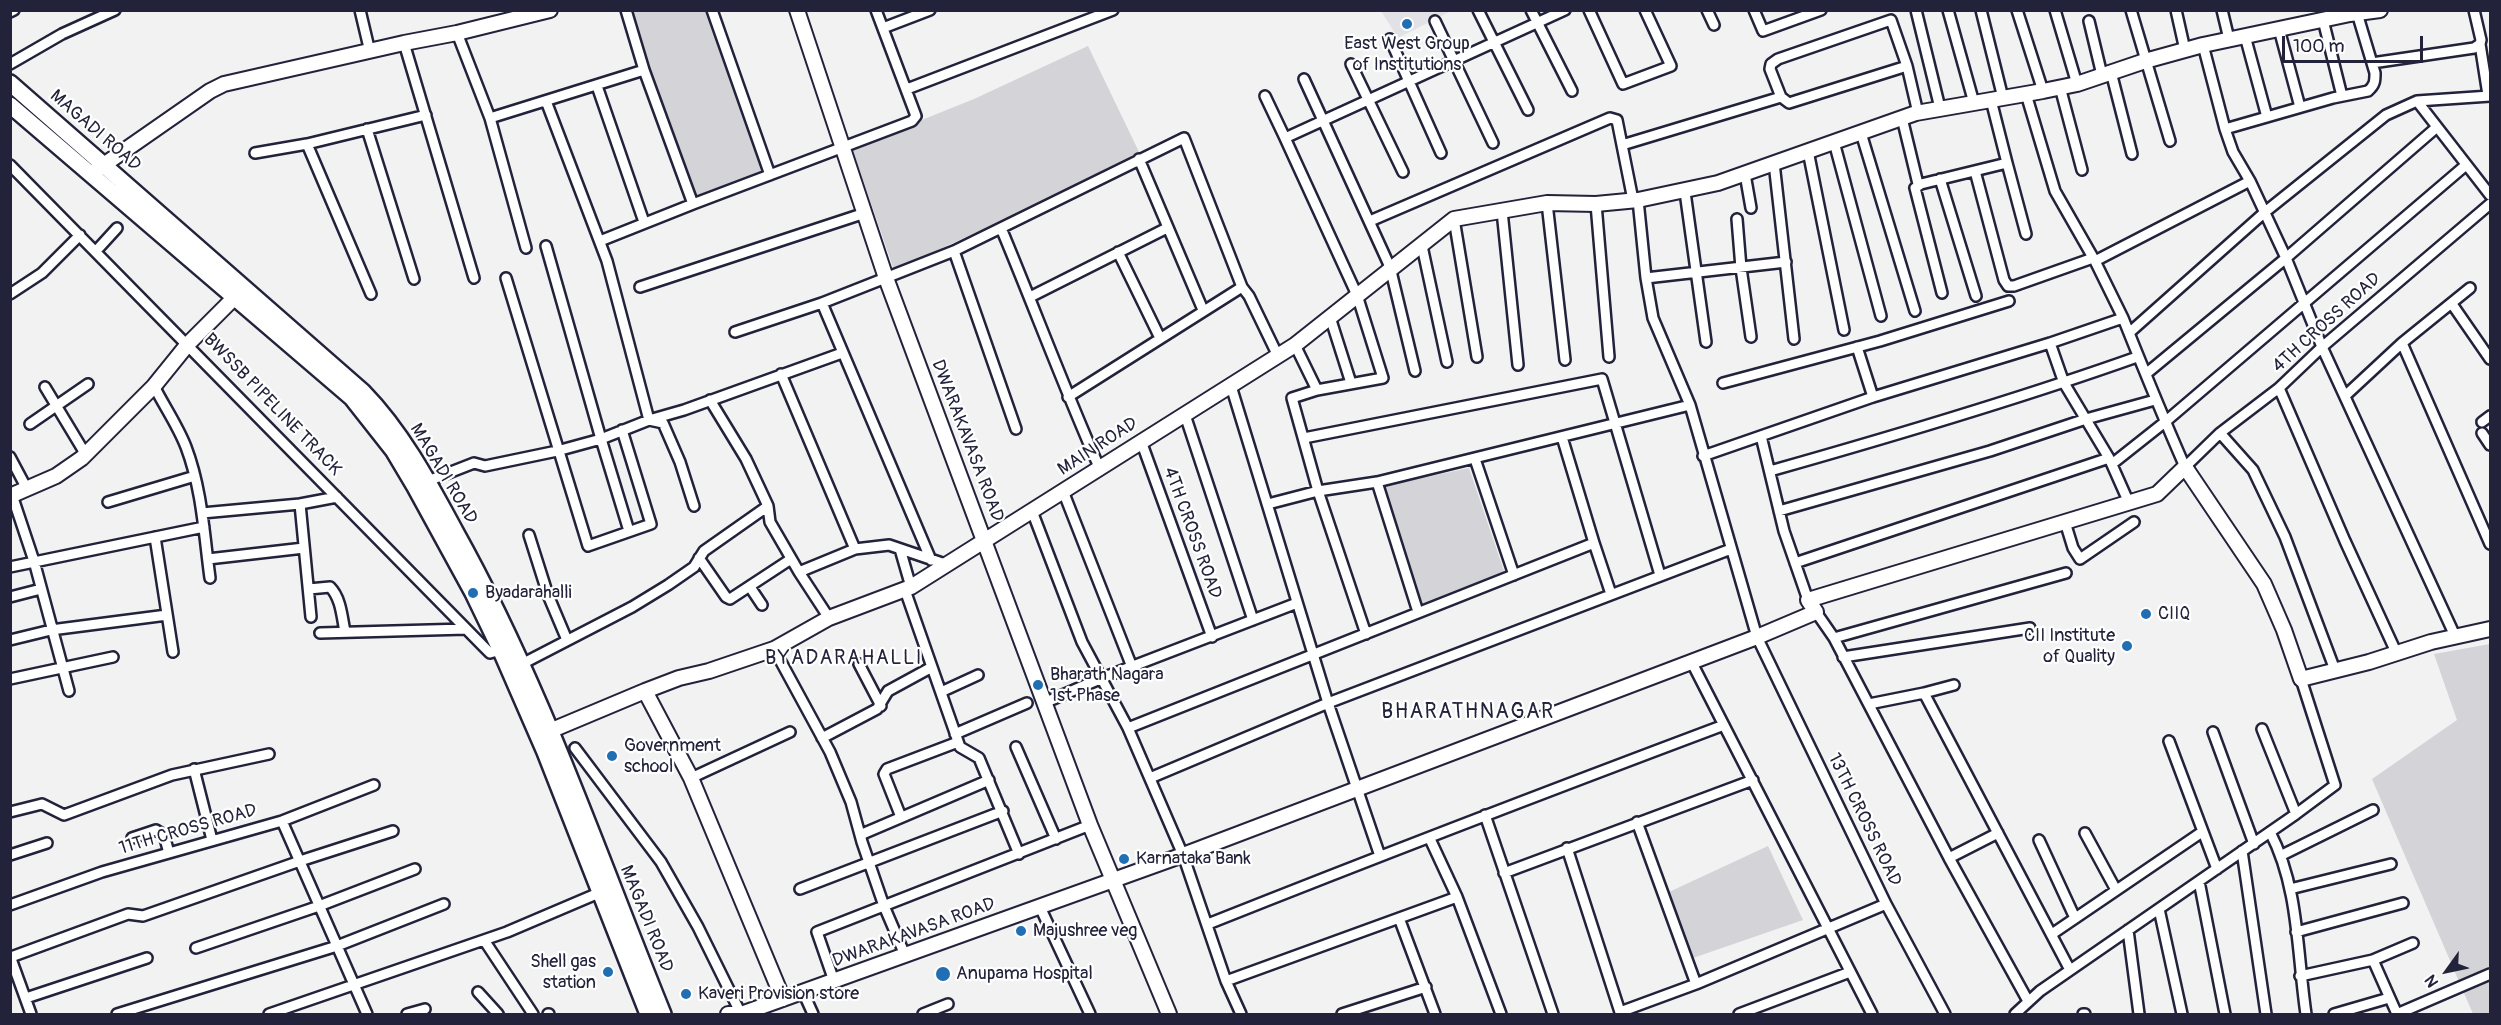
<!DOCTYPE html>
<html>
<head>
<meta charset="utf-8">
<style>
	body { margin:0 }
	#map { position:relative; width:2501px; height:1025px; overflow:hidden; background:#f2f2f3; font-family:Pangolin,sans-serif }
	canvas { display:block }
	.frame { position:absolute; inset:0; border:12px solid #22223b; pointer-events:none }
	.north { position:absolute; left:2417px; top:941px; width:60px; height:60px; -webkit-text-stroke:4px #fff; paint-order:stroke; rotate:237deg; font-size:16px; font-weight:700; line-height:24px; text-align:center; color:#22223b }
	.north::after { content:''; display:block; margin:auto; width:21px; height:27px; background:#22223b; clip-path:polygon(50% 0,100% 100%,50% 72%,0 100%) }
	.scale { position:absolute; left:2282px; top:36px; width:141px; height:27px; box-sizing:border-box; border:3px solid #22223b; border-top:0; padding-left:8px; font-size:18px; line-height:21px; white-space:nowrap; color:#22223b; -webkit-text-stroke:4px #fff; paint-order:stroke }
</style>
</head>
<body>
<div id="map">
<canvas width="2501" height="1025"></canvas>
<div class="frame"></div>
<div class="north">N</div>
<div class="scale">100 m</div>
</div>
<script>
const ctx = document.querySelector('canvas').getContext('2d');
ctx.lineJoin = 'round';
function fillPath(path, color) { ctx.fillStyle = color; ctx.fill(path, 'evenodd'); }
function stroke(path, color, width, dash) { ctx.strokeStyle = color; ctx.lineWidth = width; ctx.lineCap = dash ? 'butt' : 'round'; ctx.setLineDash(dash || []); ctx.stroke(path); }
function label(font, color, halo, rows, align = 'center') {
  ctx.font = font + ' Pangolin,sans-serif'; ctx.lineWidth = 4.5; ctx.setLineDash([]); ctx.textBaseline = 'middle'; ctx.strokeStyle = halo; ctx.fillStyle = color; for (const [text, x, y, turn = 0] of rows) {
    ctx.save(); ctx.translate(x, y); ctx.rotate((+turn || 0) * Math.PI / 180); ctx.textAlign = isNaN(turn) ? turn : align; if (halo) ctx.strokeText(text, 0, 0); ctx.fillText(text, 0, 0); ctx.restore();
  }
}
const built = new Path2D(`
	M1381 11H1451L1398 38Z`);
const green = new Path2D(`
	M623 11H709L764 177 688 202Z
	M1088 46 1139 152 1023 211 894 270 852 148 974 99Z
	M1469 468 1505 574 1422 605 1384 486Z
	M2490 644V1014H2473L2372 779 2457 720 2434 654Z
	M1768 846 1803 920 1693 958 1669 892Z`);
const street = new Path2D(`
	M360 10 370 52
	M626 10 644 70 693 204 912 121 916 116 876 10
	M712 10 770 175
	M1478 10 1528 110
	M1531 10 1572 91
	M1589 10 1623 84 1671 66 1645 10
	M1707 10 1714 25
	M1754 10 1763 31 1821 10
	M1916 10 1940 108
	M1948 10 1974 103
	M1981 10 2003 98
	M2017 10 2043 91
	M2055 10 2077 84
	M2131 10 2170 141
	M2176 10 2185 50
	M2222 10 2229 39
	M10 12 14 10
	M2323 20 2342 96
	M1435 21 1493 143
	M2089 21 2102 75
	M883 28 930 10
	M2279 29 2300 107
	M457 33 490 118 526 248
	M2245 36 2267 117
	M1390 39 1441 153
	M404 43 474 278
	M2480 44 2488 95
	M2203 45 2225 129 2233 152 2250 181 2286 258 2322 347 2456 638
	M2372 63 2474 48 2480 44 2481 40 2474 10
	M10 64 62 34 115 10
	M1351 64 1403 172
	M1907 66 1918 113
	M2111 72 2132 154
	M1304 79 1390 267 1415 371
	M597 86 644 222
	M2060 87 2082 170
	M907 89 1113 10
	M2026 94 2055 191 2095 261
	M1265 96 1285 138
	M546 101 607 261 649 420 684 410 842 353
	M2417 101 2490 195
	M490 118 644 70
	M1902 118 1918 184
	M367 129 414 279
	M2225 129 2333 98 2368 91C2375 85 2375 81 2375 73L2357 13
	M1861 133 1915 311
	M1834 142 1881 316
	M307 144 371 294
	M1808 151 1844 330
	M255 153 307 144 426 115
	M1139 159 1203 310
	M1774 163 1794 339
	M2007 163 2026 234
	M10 165 484 647 490 653 505 649
	M1975 171 2004 280 2008 286H2014L2093 258
	M1745 174 1751 208
	M1940 179 1976 296
	M1685 192 1706 342
	M1633 200 1622 145 1781 97 1770 69 1771 64 1778 59 1891 20 1907 66 1789 103 1781 97
	M1638 200 1646 278 1653 318 1690 405 1757 637 1886 904 1945 1014
	M1547 203 1565 360
	M1596 204 1609 357
	M1502 211 1518 365
	M1454 219 1477 357
	M1737 219 1741 268 1751 337
	M1370 221 1610 118 1617 120 1622 145
	M1001 228C1034 307 1064 388 1099 467
	M600 241 693 204
	M546 246 601 439 629 531
	M1422 246 1447 362
	M96 251 117 228
	M954 251 1016 429
	M1118 252 1160 338
	M506 278 588 546 651 524 622 430
	M1646 278 1786 262
	M640 287 865 213
	M1942 293 1915 188 1921 184 2007 163 1991 100
	M10 294 42 273 80 235
	M1030 297 1167 228
	M822 303 931 560
	M2452 304 2490 359
	M1330 317 1351 383
	M2123 318 2095 261 2250 181
	M735 332 822 303 954 251 1184 138 1242 287 1249 296 1278 356
	M2129 333 2265 212 2386 115 2417 101 2490 96
	M2050 343 2064 383 2109 458 2129 503
	M2402 343 2470 288
	M1295 345 1317 390
	M1857 347 1873 397
	M2147 373 2286 258 2437 127
	M781 374 855 549
	M1723 383 1880 341 2009 301
	M154 386C164 406 178 426 186 447 202 489 204 534 210 578
	M1231 386 1328 703 1380 856
	M45 387 86 455
	M2279 388 2345 541 2396 652
	M2346 395 2402 343 2490 544
	M1068 397 1242 287
	M710 400 746 459 768 506
	M1185 415 1253 620
	M2482 422 2490 416
	M30 424 88 384
	M2220 433 2253 470 2285 537 2335 670
	M2482 433 2490 445
	M1761 436 1784 531 1808 600
	M1304 438 1602 379 1660 575
	M1141 441 1212 637
	M1703 456 1873 397 2050 343 2123 318C2143 368 2163 417 2185 467L2220 433 2279 388 2322 347 2490 204
	M10 457 27 489
	M1475 459 1514 575
	M2112 464 2165 422 2466 165
	M1770 471C1894 436 2016 400 2137 357
	M428 481 474 463 485 466 557 451 601 439 649 420 663 423 680 462 694 506
	M1377 482 1418 612
	M1063 491 1132 667
	M12 495 34 561 69 691
	M108 502 195 476
	M1268 504 1318 491 1377 482 1690 405
	M1032 511 1082 642 1128 728 1183 855 1226 981 1241 1014
	M1779 511 1990 451 2086 419 2155 400
	M202 513 300 504
	M2065 522 2073 548 2080 559 2134 522
	M529 535 548 595 567 640
	M155 537 173 652
	M1594 543 1611 594
	M900 549 911 587
	M699 558 726 597 730 599 791 559
	M208 559 304 548
	M1795 563 2109 458
	M10 567 204 527
	M799 572 829 618
	M750 587 762 605
	M309 589 330 587C341 598 342 617 345 632
	M905 590 960 747 979 758 1019 854
	M10 597 41 589
	M1816 612 1834 638 1949 858 2028 1001
	M311 617 300 504 337 497
	M320 633 466 629
	M1366 634 1318 491 1292 398 1317 390 1383 378 1357 295 1285 138 1565 10
	M1834 638 2066 573
	M10 640 51 630 167 615
	M774 649 830 752 851 802 862 842 884 906 905 955
	M1843 657 2030 628
	M1691 661 1872 1014
	M859 664 881 706
	M518 666 632 607 668 585 694 567 704 551 768 506 770 522 799 572 855 549 889 545 945 564
	M10 679 113 657
	M941 692 978 675
	M1924 693 1954 685
	M1044 703 1102 678 1297 603
	M1869 704 1924 693 2070 970
	M1128 728 1594 543 1562 437
	M2262 729 2296 814
	M2213 732 2254 844
	M955 734 1027 703
	M822 738 877 709 888 691 932 667
	M2169 741 2217 869
	M1016 747 1056 839
	M575 748 661 862 698 927 741 1014
	M194 769 212 840
	M691 778 790 732
	M1150 778 1328 703 1731 549
	M10 812 42 804 64 815 172 775 269 754
	M1485 815 1553 1014
	M901 817 884 774 887 769 958 742
	M282 821 367 1014
	M1637 822 1696 984
	M2270 832C2299 887 2297 953 2306 1014
	M2085 833 2116 890
	M860 835 989 780
	M132 838 156 830 164 835 169 853
	M1430 839 1457 897 1501 1014
	M2039 840 2075 918
	M1567 848 1620 1012 1696 984 1886 904
	M2242 851 2266 1014
	M10 855 47 843
	M2282 855 2373 810
	M1949 858 1998 833
	M1504 873 1753 780
	M2199 881 2225 1014
	M800 889 1003 811
	M2290 889 2391 864
	M10 905 102 872 282 821 374 785
	M1040 907 1090 1014
	M2159 909 2182 1014
	M1399 918 1435 1014
	M1208 924C1379 856 1551 790 1724 725
	M2128 930 2139 1014
	M2296 932 2403 903
	M2052 934 2202 832
	M484 940 533 1014
	M196 948 319 906 415 869
	M10 956 31 1014
	M11 957 128 914 143 916 300 861 393 831
	M2373 960 2413 943
	M2300 976 2373 960 2397 1014
	M834 981 817 932 1090 825
	M1226 981 1457 897
	M478 992 498 1014
	M803 992 813 1014
	M26 998 147 958
	M117 1014 337 946 444 904
	M269 1014 507 932 601 892
	M407 1014 425 1009
	M548 1014H549
	M923 1014 948 1004
	M1342 1014 1426 987
	M1739 1014 1850 972
	M2015 1014 2040 991 2296 814 2335 785 2301 679
	M2083 1014H2085
	M2334 1014 2389 998
	M2397 1014 2490 974`);
const secondary = new Path2D(`
	M797 10 886 278 1090 825 1169 1014
	M95 171 210 91 224 84 404 43 457 33 550 10
	M10 496 56 476 82 458 154 386 188 344 235 297
	M645 691 679 678 709 671 774 649 829 618 911 587 1295 345 1454 219 1547 203 1596 204 1638 200 1718 183 1916 113 2043 91 2077 84 2145 61 2203 45 2350 14 2380 10
	M552 730 645 691 691 778 783 999
	M728 1014H741L1183 855 1757 637 1816 612 1808 600 2157 494 2185 467 2264 584 2284 630 2301 679 2369 662 2431 642 2490 629`);
const primary = new Path2D(`
	M10 83 363 392C402 432 429 483 455 531 541 685 597 852 663 1014
	M10 105 352 398 393 450 415 487 473 593 501 651 545 752 648 1014`);
const markers = [
	[1407,24,6,"#1f6fb2"],
	[473,593,6,"#1f6fb2"],
	[2146,614,6,"#1f6fb2"],
	[2127,646,6,"#1f6fb2"],
	[1038,685,6,"#1f6fb2"],
	[612,756,6,"#1f6fb2"],
	[1124,859,6,"#1f6fb2"],
	[1021,931,6,"#1f6fb2"],
	[608,972,6,"#1f6fb2"],
	[943,974,8,"#1f6fb2"],
	[686,994,6,"#1f6fb2"]
];
const poiNames = [
	["East West Group",1407,44,"center"],
	["of Institutions",1407,65,"center"],
	["Byadarahalli",485,593],
	["CIIQ",2158,614],
	["CII Institute",2115,636,"right"],
	["of Quality",2115,657,"right"],
	["Bharath Nagara",1050,675],
	["1st Phase",1050,696],
	["Government",624,746],
	["school",624,767],
	["Karnataka Bank",1136,859],
	["Majushree veg",1033,931],
	["Shell gas",596,962,"right"],
	["station",596,983,"right"],
	["Anupama Hospital",956,974],
	["Kaveri Provision store",698,994]
];
const streetNames = [
	["MAGADI ROAD",95,131,41],
	["4TH CROSS ROAD",2327,323,-42],
	["BWSSB PIPELINE TRACK",272,405,46],
	["DWARAKAVASA ROAD",967,441,69],
	["MAIN ROAD",1098,447,-33],
	["MAGADI ROAD",443,474,59],
	["4TH CROSS ROAD",1192,533,70],
	["13TH CROSS ROAD",1864,820,64],
	["11TH CROSS ROAD",188,830,-16],
	["MAGADI ROAD",646,919,68],
	["DWARAKAVASA ROAD",914,933,-20]
];
const neighbourhoodNames = [
	["BYADARAHALLI",844,659]
];
const quarterNames = [
	["BHARATHNAGAR",1468,713]
];
fillPath(built, '#e2e2e6');
fillPath(green, '#d3d3d8');
stroke(street, '#22223b', 14);
stroke(secondary, '#22223b', 18);
stroke(primary, '#22223b', 20);
stroke(street, '#fff', 9);
stroke(secondary, '#fff', 14);
stroke(primary, '#fff', 15);
for (const [x, y, r, color] of markers) { const dot = new Path2D(); dot.arc(x, y, r, 0, 2 * Math.PI); ctx.fillStyle = color; ctx.fill(dot); stroke(dot, '#fff', 2); }
label('18px', '#22223b', '#fff', poiNames, 'left');
label('18px', '#22223b', '#fff', streetNames);
ctx.letterSpacing = '1.5px';
label('20px', '#22223b', '#fff', neighbourhoodNames);
ctx.letterSpacing = '0px';
ctx.letterSpacing = '1.5px';
label('21px', '#22223b', '#fff', quarterNames);
ctx.letterSpacing = '0px';
</script>
</body>
</html>
